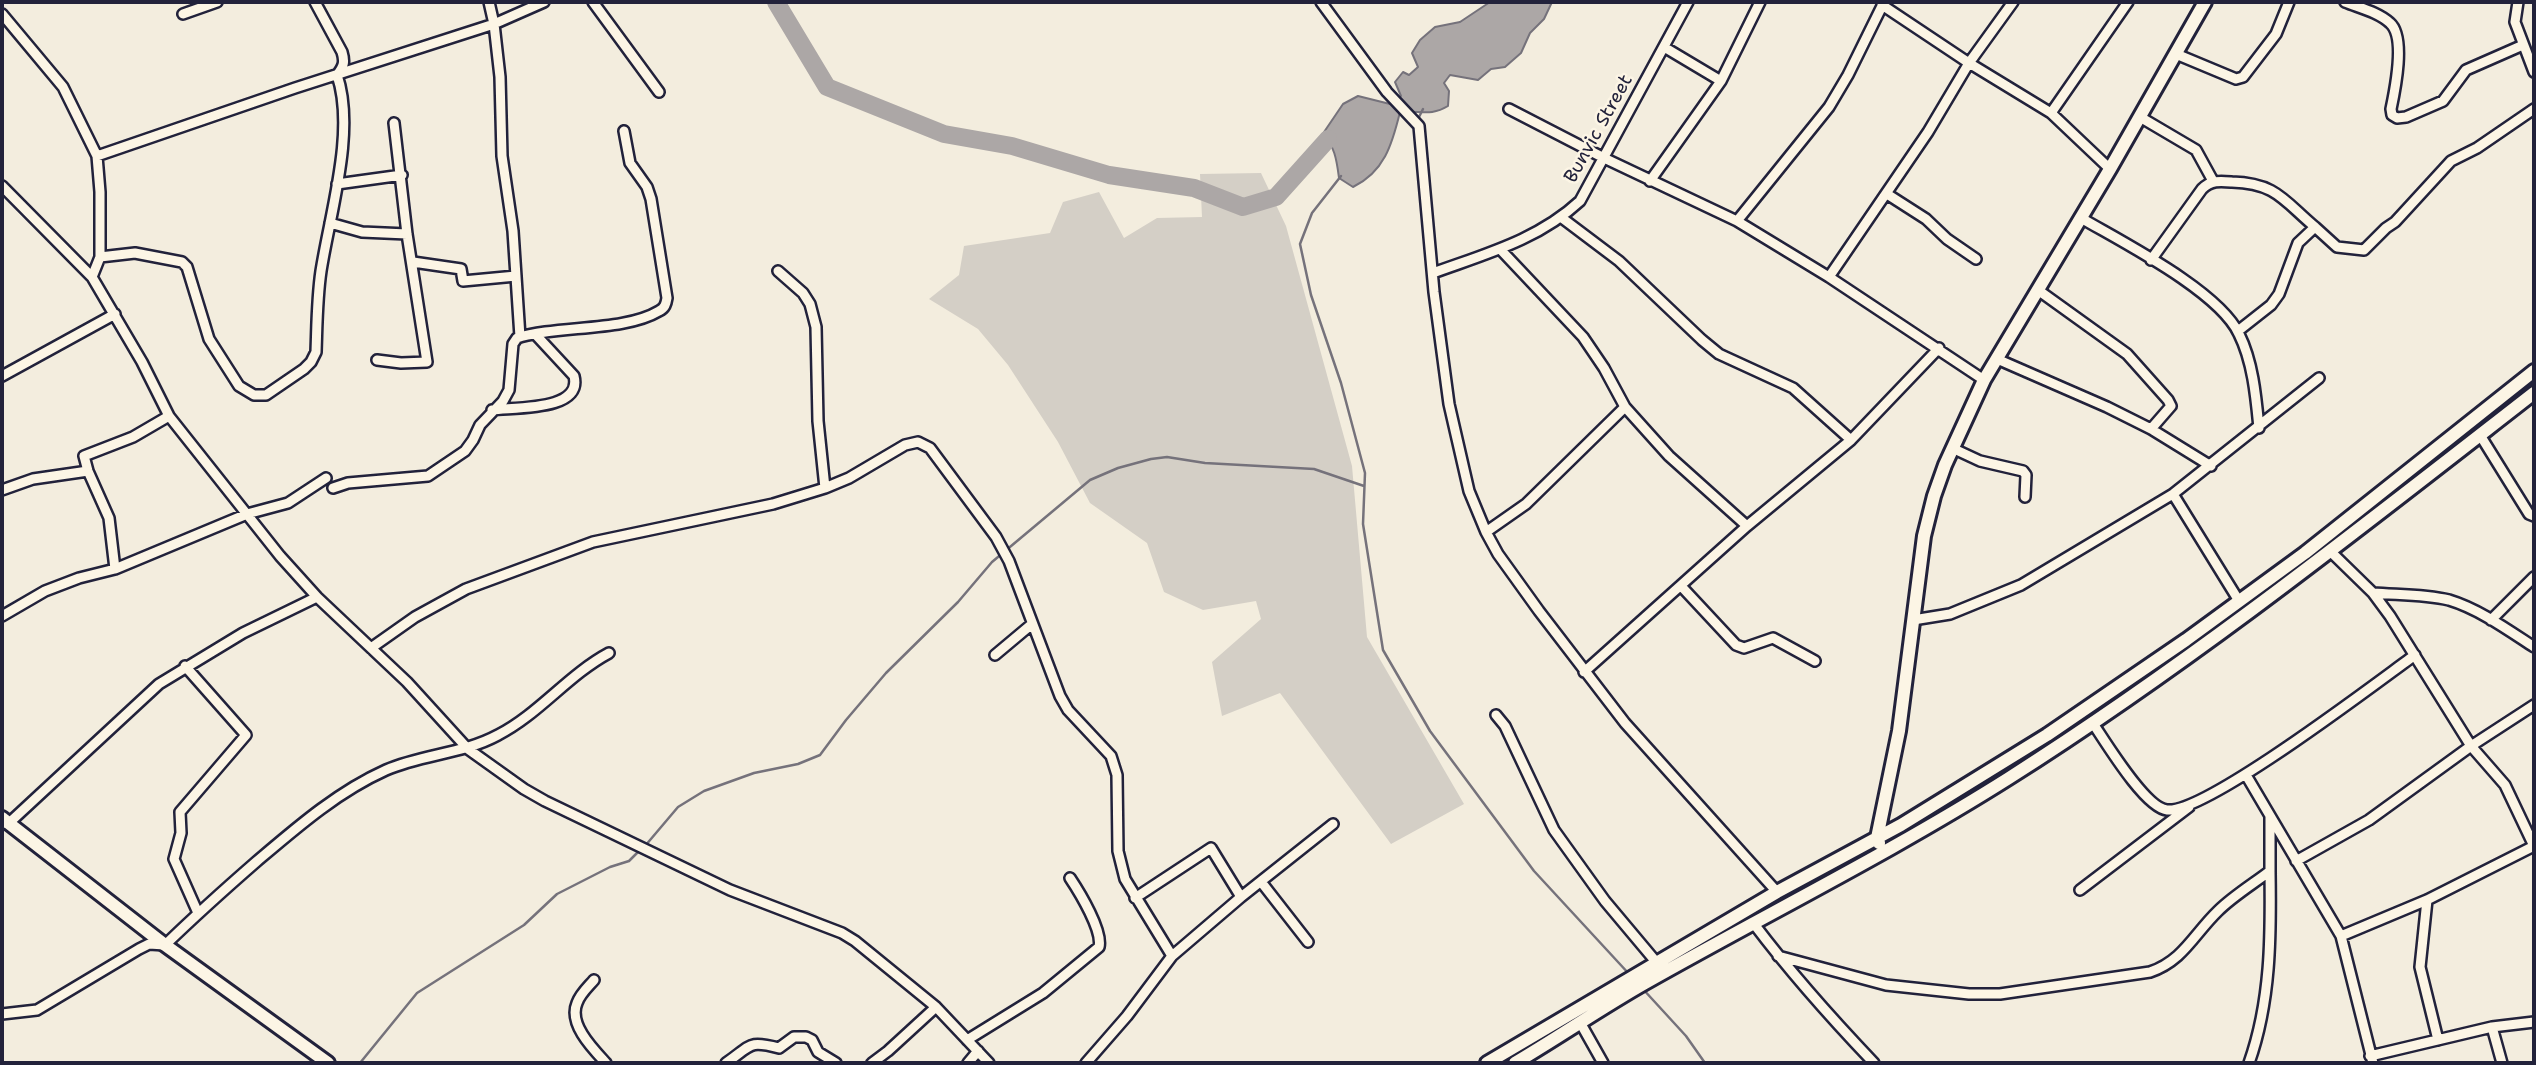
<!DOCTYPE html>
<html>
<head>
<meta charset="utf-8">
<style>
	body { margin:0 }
	#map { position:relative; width:2536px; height:1065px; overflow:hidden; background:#f3edde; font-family:"Shantell Sans",sans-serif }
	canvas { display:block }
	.frame { position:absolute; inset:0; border:4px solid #22223b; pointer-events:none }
</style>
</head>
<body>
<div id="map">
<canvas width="2536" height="1065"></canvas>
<div class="frame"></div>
</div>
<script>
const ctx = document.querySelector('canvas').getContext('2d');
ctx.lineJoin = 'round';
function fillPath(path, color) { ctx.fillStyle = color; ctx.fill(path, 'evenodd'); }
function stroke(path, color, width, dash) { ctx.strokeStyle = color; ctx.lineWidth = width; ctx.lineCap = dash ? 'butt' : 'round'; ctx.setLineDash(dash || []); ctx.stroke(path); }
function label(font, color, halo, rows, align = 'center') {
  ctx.font = font + ' "Shantell Sans",sans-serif'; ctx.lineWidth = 5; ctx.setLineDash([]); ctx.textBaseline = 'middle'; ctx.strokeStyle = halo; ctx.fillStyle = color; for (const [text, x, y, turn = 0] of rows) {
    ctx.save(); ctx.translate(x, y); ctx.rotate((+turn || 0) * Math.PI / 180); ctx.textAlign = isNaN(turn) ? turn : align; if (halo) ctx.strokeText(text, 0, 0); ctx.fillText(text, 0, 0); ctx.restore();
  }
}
const green = new Path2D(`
	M1261 173 1286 226 1352 466 1367 637 1464 804 1391 844 1280 693 1222 716 1212 662 1261 619 1256 601 1203 610 1164 592 1147 543 1090 503 1058 442 1008 365 978 329 929 299 959 275 964 246 1050 233 1063 202 1099 192 1124 238 1157 218 1202 217 1200 174Z`);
const water = new Path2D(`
	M1490 2H1552L1544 19 1530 33 1521 53 1505 67 1491 69 1478 80 1450 75 1444 83 1449 91 1448 106C1430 117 1420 110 1400 112 1392 145 1384 172 1353 187L1339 178C1337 163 1335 144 1322 135L1343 104 1358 96 1390 104 1401 96 1395 82 1403 72 1409 75 1418 67 1412 53 1420 40 1435 27 1460 22Z`);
const stream = new Path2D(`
	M1414 119 1419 117 1423 109
	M1341 176 1312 213 1300 244 1311 295 1341 383 1365 473 1363 524 1383 650 1430 731 1534 871 1630 975
	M645 846 678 807 704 791 754 773 798 764 820 755 846 720 886 673 958 602 992 562 1090 480 1118 468 1151 459 1167 457 1205 463 1314 469 1364 486
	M1642 988 1686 1036 1705 1063
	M360 1063 417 993 524 925 557 894 610 867 629 861 640 850`);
const river = new Path2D(`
	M776 2 827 87 944 134 1012 146 1109 175 1194 188 1243 207 1276 197 1328 139`);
const minor = new Path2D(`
	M489 2 494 24 500 77 502 156 513 231 520 337
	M593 2 659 92
	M1321 2 1387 92 1419 126 1434 292 1449 404 1469 491 1486 532 1498 554 1539 611 1625 723 1777 892
	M2345 2C2360 8 2378 12 2390 23 2406 37 2395 90 2391 109L2392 115 2397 118 2406 117 2443 101 2466 70 2523 45
	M2518 2 2515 22 2534 72
	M1882 5 1969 63 2051 113 2110 169
	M2 14 63 87 97 156 100 192V257L92 277
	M183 14 217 2
	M1664 47 1721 81
	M2176 54 2236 79 2243 77 2276 34 2289 2
	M1509 109 1604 158 1737 221 1829 277 1984 380
	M2051 113 2128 2
	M2140 117 2196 150 2213 181
	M97 156 295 88 494 24 544 2
	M1650 181 1721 81 1760 2
	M337 184 402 175
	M2 186 92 277 142 362 169 416 280 556 317 597 407 682 468 749 524 789 545 801 730 890 842 933 855 941 936 1007 989 1063
	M1887 194 1926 219 1947 239 1976 259
	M1562 218 1619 261 1702 340 1719 354 1793 388 1851 440
	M2081 218C2122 242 2219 291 2239 334 2253 362 2256 397 2259 428
	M1737 221 1829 107 1848 75 1884 2
	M330 223 362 232 407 234
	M1500 249 1583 337 1604 368 1625 407 1669 456 1747 526
	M100 257 135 253 182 262 187 267 209 339 239 386 254 395H266L304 369 311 362 316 352C317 325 317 298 321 271 330 213 356 131 337 75 344 66 345 62 342 52L315 2
	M2151 260 2202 189C2211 180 2220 181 2232 182 2276 183 2284 201 2315 227
	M413 262 461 269 463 281 516 276
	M778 271 803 293 810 304 816 327 818 421 825 488
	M1433 273C1485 254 1538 240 1580 201L1688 2
	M1829 277 1928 132 1969 63 2013 2
	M2038 290 2127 354 2168 400 2171 406 2151 429
	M2238 331 2271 305 2279 294 2298 243 2315 227 2337 247 2364 250 2386 228 2395 222 2451 161 2477 148 2534 109
	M1997 359 2107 407 2151 429 2211 466
	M377 360 401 363 427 362 407 234 394 123
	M2 376 115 314
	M492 410C515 407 583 411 574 376L536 335
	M2480 435 2529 514 2534 516
	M1952 448 1980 461 2023 471 2026 475 2025 497
	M333 488 348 483 428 476 465 451 473 440 480 425 503 401 509 390 513 344 517 338C557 325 624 332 659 311 665 308 666 304 667 298L651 199 647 187 630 163 624 131
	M2 490 33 479 88 471
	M2173 494 2239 601
	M1486 532 1526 504 1625 407
	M2330 551 2373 593 2390 616 2471 746 2505 785 2534 846
	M115 569 109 518 88 471 84 456 133 437 169 416
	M1681 586 1736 645 1744 648 1773 638 1815 661
	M2373 593C2398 595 2424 594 2449 600 2479 609 2508 630 2534 647
	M2 616 45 591 79 578 115 569 247 514 288 503 326 478
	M1913 620 1950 614 2021 585 2173 494 2319 378
	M2491 620 2534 577
	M371 648 415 617 466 589 593 542 773 504 825 488 849 478 905 445 918 442 930 448 996 537 1009 561 1060 696 1068 710 1111 756 1117 775 1118 851 1125 879 1172 956 1127 1016 1086 1063
	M995 655 1032 624
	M185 666 246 735 180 812 181 833 174 859 198 913
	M1584 672 1747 526 1851 440 1939 348
	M1496 715 1505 726 1554 830 1605 901 1657 963
	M2092 722C2105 741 2145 808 2167 810 2205 814 2376 683 2415 655
	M2246 775 2341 936 2373 1063
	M4 823H9L159 684 243 633 317 597
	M2296 861 2369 820 2471 746 2534 705
	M1262 883 1308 942
	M2080 890 2189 807
	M1135 898 1211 848 1241 897
	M2427 900 2420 967 2438 1040
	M1754 924C1791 973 1832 1019 1874 1063
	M2341 936 2427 900 2534 846
	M1172 956 1241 897 1333 824
	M1778 956 1886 985 1969 994H2000L2150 972C2183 961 2194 934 2218 911 2233 896 2253 884 2270 871V817
	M594 980C588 987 580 994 577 1003 568 1024 593 1049 606 1063
	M2 1014 37 1010 139 949 149 944 165 945C195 916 225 889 256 862 296 828 337 792 386 770 423 754 463 754 498 735 539 714 568 675 609 653
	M1581 1024 1603 1063
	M2492 1027 2502 1063
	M967 1040 1043 993 1099 947C1103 931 1080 893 1070 878
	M2370 1056 2492 1027 2534 1022
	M726 1063C752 1045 748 1040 779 1048L794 1037H806L812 1040 818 1052 836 1063
	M872 1063 888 1051 936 1007
	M968 1063 978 1051
	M2249 1063C2271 1001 2271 936 2270 871`);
const secondary = new Path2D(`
	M2 818 165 945 328 1063
	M1879 843 1877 838 1899 731 1924 536 1934 496 1945 465 1984 380 2110 169 2205 2
	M1487 1063 1777 892 1901 825 2047 735 2186 640 2305 553 2534 371
	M1515 1063C1559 1037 1601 1008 1645 983 1767 914 1892 852 2009 778 2192 662 2363 526 2534 393`);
const streetNames = [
	["Bunvic Street",1599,129,-61]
];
fillPath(green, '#d4cfc6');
fillPath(water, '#aca7a6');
stroke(water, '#75727b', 2);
stroke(stream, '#75727b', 2.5);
stroke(river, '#aca7a6', 18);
stroke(minor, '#22223b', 14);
stroke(secondary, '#22223b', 18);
stroke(minor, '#fcf5e5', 9);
stroke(secondary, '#fcf5e5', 12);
label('19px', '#22223b', '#fcf5e5', streetNames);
</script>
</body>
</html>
